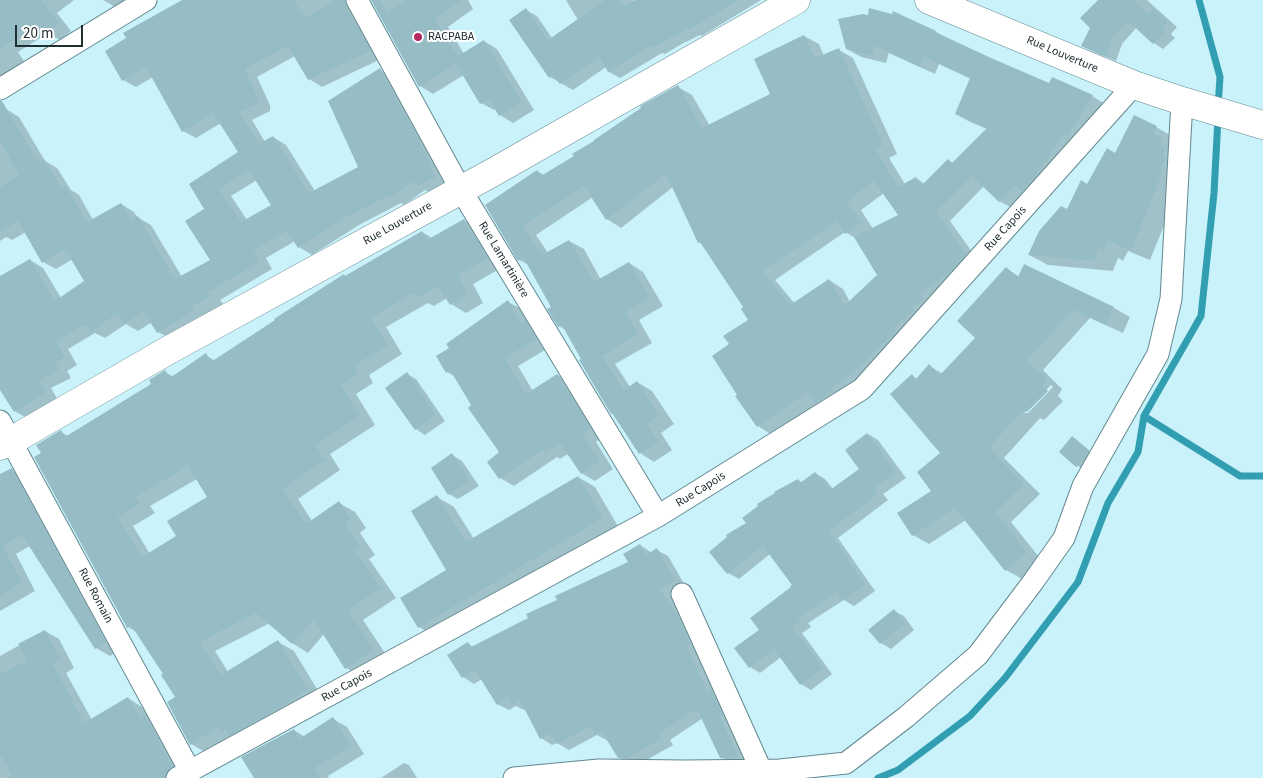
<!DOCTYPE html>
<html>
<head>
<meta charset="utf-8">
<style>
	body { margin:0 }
	#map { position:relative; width:1263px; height:778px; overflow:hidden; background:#caf2fa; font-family:"Source Sans 3",sans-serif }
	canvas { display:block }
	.scale { position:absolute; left:15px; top:25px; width:68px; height:22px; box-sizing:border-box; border:2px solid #202f32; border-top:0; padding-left:6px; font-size:15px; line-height:18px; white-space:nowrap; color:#202f32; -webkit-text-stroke:4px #fff; paint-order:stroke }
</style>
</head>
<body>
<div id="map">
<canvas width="1263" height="778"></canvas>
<div class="scale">20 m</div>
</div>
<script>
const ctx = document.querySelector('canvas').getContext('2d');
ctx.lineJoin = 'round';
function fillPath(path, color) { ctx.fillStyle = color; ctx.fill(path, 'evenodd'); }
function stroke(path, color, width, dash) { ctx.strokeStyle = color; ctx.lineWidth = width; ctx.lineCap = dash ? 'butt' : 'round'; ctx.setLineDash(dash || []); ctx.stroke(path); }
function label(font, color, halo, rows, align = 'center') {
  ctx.font = font + ' "Source Sans 3",sans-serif'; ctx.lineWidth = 4; ctx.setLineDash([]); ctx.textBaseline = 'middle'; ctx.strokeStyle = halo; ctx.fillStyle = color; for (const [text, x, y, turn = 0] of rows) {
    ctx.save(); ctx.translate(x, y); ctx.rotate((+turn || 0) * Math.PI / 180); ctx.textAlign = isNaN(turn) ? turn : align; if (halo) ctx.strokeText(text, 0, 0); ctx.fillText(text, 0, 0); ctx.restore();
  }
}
const shadow = new Path2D(`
	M0 0H74L57 13 71 31 60 40 48 33 18 52 24 61 0 77Z
	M103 0H127L115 7Z
	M184 0H360L383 58 322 87 309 79 295 56 257 77 270 105V111L252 120 265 142 273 137 286 145 315 191 359 167 380 70 393 77 449 185 431 193 425 190 404 205 401 203 359 225 312 255 299 247 295 241 266 258 272 269 220 300 223 304 204 315 206 318 171 339 158 332 152 322 138 331 126 324 105 338 95 333 68 349 77 365 67 371 71 378 51 388 58 400 28 419 15 411 0 387V278L30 260 43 268 61 298 85 281 73 259 56 269 43 262 26 232 12 240 6 237 0 241V113L6 109 19 117 45 161 57 168 71 190 79 195 93 220 121 204 134 212 137 217 151 225 182 277 212 260 206 209 239 152 221 123 196 138 183 131 153 77 136 87 123 80ZM257 180 273 206 247 220 231 196Z
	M373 0H468L473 9 448 27 464 54 484 41 497 49 534 110 513 123 500 115 496 109 494 110 481 103 464 75 433 94 420 86Z
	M566 0H633L634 2 637 0H761L702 36 700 35 686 42H685L665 54 662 53 620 78 609 72 606 67 573 90 550 77 526 10 537 16 552 38 578 20Z
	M1110 0H1147L1177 27 1171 34 1175 38 1163 49 1154 43 1137 27 1122 44 1116 61 1092 51 1083 46Z
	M894 13 936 32 950 40 1050 85 1052 79 1092 96 1107 105 1014 209 999 201 984 186 950 221 980 263 830 411 818 403 772 435 758 426 737 396 731 345 749 320 745 308 702 244 699 242 673 187 621 228 607 219 593 197 536 235 548 253 569 241 584 249 601 280 629 263 643 272 663 306 639 320 652 343 615 364 630 387 637 382 652 391 674 424 661 433 672 450 654 462 640 453 615 415 612 413 580 361 583 359 566 330 559 326 553 307 529 265 519 260 486 205 537 171 544 175 576 157 678 87 692 95 710 126 772 95 804 36 819 44 824 56 839 50 853 58 897 154 889 158 905 184 916 178 925 184 948 160 953 163 987 129 970 122 956 114 971 79 939 64 935 74 889 53 886 63 861 57 847 49 868 16 893 15ZM884 193 900 216 873 229 861 210ZM845 232 857 239 878 275 850 302 843 289 829 280 795 304 775 280Z
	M1156 127 1175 138 1180 186 1150 260 1128 251 1123 261 1118 258 1113 271 1048 265 1029 255 1068 211 1087 185 1115 154Z
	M464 220 480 229 503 267 473 284 483 303 466 313 451 304 447 298 434 306 428 303 386 327 402 354 369 375 373 383 356 394 375 425 330 454 340 470 298 499 312 521 339 503 355 512 366 528 360 533 375 555 369 559 396 598 363 620 389 659 362 677 346 668 324 634 308 653 292 643 270 623 215 651 228 672 278 642 294 651 323 699 207 753 191 744 168 703 177 698 164 675 138 633 128 627 42 454 61 432 68 436 153 384 165 372 174 377 206 355 215 361 345 277 422 232 432 238ZM197 479 208 498 178 536 150 554 133 526 155 513 150 506Z
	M1006 269 1020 277 1114 308 1130 317 1123 333 1090 318 1043 370 1062 389 1058 396 1063 401 1044 420 1040 418 1004 458 1040 494 1011 522 1043 562 1022 579 1006 570 966 520 929 544 913 535 933 491 942 453 912 376 917 379 929 366 943 374 976 338ZM1051 385 1053 387 1028 413H1024Z
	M508 302 522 309 550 347 518 366 533 391 558 375 571 383 603 437 596 442 613 469 595 481 581 473 568 454 560 459 557 457 514 486 500 478 489 462 501 453 456 377 447 372 450 349Z
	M407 374 416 379 445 421 425 435 416 429Z
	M868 434 878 440 906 478 883 494 888 500 838 538 875 591 854 606 844 600 808 623 811 627 802 633 832 674 811 690 801 684 781 657 760 673 750 667 760 631 794 585 770 554 739 579 728 573 711 552 748 524 798 480 803 483 815 473 825 479 833 489 860 469Z
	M1073 438 1093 454 1082 469 1060 452Z
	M452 455 462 461 479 486 458 499 449 494Z
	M12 470 25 478 119 650 110 656 96 648 30 546 16 554 35 591 0 611V476Z
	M578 477 595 487 619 528 436 637 419 627 448 570 437 497 454 507 474 539Z
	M640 545 652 553 657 550 668 556 686 587 671 596 688 622 702 651 697 654 749 762 732 764 721 757 703 718 670 740 673 745 643 762 630 763 619 757 608 740V741L597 735 569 750 557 743 552 745 541 738 526 709 524 710 516 706 509 710 497 704 482 679 474 684 463 677 468 644 474 647 529 618 558 600 630 563Z
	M894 611 904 616 914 630 891 649 881 643 870 630Z
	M45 631 59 639 74 668 66 673 92 720 128 698 142 707 149 718 159 724 182 778H0V656Z
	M333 719 347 727 364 754 328 776 329 778H255L294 730 305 737Z
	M404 763 409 765 417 778H381Z`);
const stream = new Path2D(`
	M1199 0 1220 77 1218 107
	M1218 118 1214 193 1201 316 1144 416 1240 476H1263
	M878 778 898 770 970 716 1005 678 1078 582 1108 503 1138 452 1144 416`);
const building = new Path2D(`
	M0 0H41L60 23 47 34 39 25 0 49Z
	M182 0H294L305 18 336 0H345L346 6 371 51 308 80 288 46 245 69 260 103 239 112 259 144 273 136 309 193 358 167 328 101 380 68 419 140 436 177 417 186 414 181 390 198 389 196 345 218 298 248 287 231 254 250 260 262 208 292 210 296 192 307 194 311 157 333 144 312 124 324 118 313 91 332 86 324 56 341 65 357 55 363 59 370 39 381 46 393 14 412 0 390V276L30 259 55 301 84 281 65 249 42 263 18 221 0 232V187L19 175 0 140V101H2L38 162 44 159 62 188 66 186 87 222 121 203 131 220 138 216 175 279 210 260 185 221 204 209 189 184 238 152 213 113 182 132 146 67 122 81 105 51 126 38 123 33ZM249 170 271 205 241 222 219 189Z
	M371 0H380L387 12 406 0H462L435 19 458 56 484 40 522 102 499 116 489 99 480 104 456 64 419 87Z
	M605 0H619L624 6 635 0H739L689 30 688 28 674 37V36L652 48 651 46 608 72 599 57 560 84 553 75 549 78 509 20 526 8 548 40Z
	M1098 0H1133L1148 14 1153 8 1168 21 1162 28 1166 32 1153 44 1128 21 1112 38 1106 57 1081 46 1090 28 1080 18Z
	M869 8 892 14 893 11 936 31 935 32 991 58 1049 83 1052 77 1093 95 1068 136 1063 134 1035 177 1022 191 1014 186 999 202 972 176 936 212 966 254 947 275 920 293 924 299 911 308 914 310 894 328 897 331 851 374 831 388 833 391 815 403 808 392 757 427 735 396 737 395 712 356 729 344 723 336 748 320 741 309 743 307 700 242 698 243 666 174 606 220 584 186 523 226 542 255 569 240 594 282 629 262 650 298 625 312 638 334 602 356 624 390 637 381 660 416 647 424 659 442 639 454 612 413 611 414 579 360 581 359 562 325 558 327 547 309 551 307 523 257 518 261 485 205 537 170 541 176 574 156 572 154 594 141V140L641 108 640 106 678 85 702 128 770 94 754 59 804 35 815 58 839 48 883 145 876 150 898 187 916 177 921 186 948 159 952 163 987 128 955 114 970 78 924 57 920 67 875 46 872 56 846 49 838 19 863 14 868 15ZM874 181 898 215 854 237 877 275 844 306 829 279 790 305 762 271 837 221 845 234 861 223 847 202Z
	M1134 115 1157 126 1153 133 1162 138 1160 145 1166 149 1162 156 1166 158 1160 173 1162 174 1131 251 1109 241 1104 251 1099 248 1094 261 1028 255 1039 231 1061 206 1067 209 1081 180 1087 184 1107 148 1115 153Z
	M464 219 488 258 458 275 468 294 450 305 438 286 417 298 414 293 371 318 388 345 354 366 358 374 341 385 360 416 315 445 325 460 283 489 306 524 339 501 351 519 345 524 360 546 354 549 381 588 348 610 374 650 345 669 314 620 292 644 256 613 200 642 221 675 278 640 308 690 281 706 282 707 229 736 226 730 221 733 218 727 190 745 167 702 175 697 161 675 163 674 131 625 127 628 34 457 41 453 36 445 61 430 65 437 151 384 149 380 165 370 170 378 206 353 211 362 275 320 274 319 344 274 345 276 422 231 427 240ZM188 466 207 497 167 521 176 536 142 557 118 517 140 504 136 497Z
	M1024 264 1114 307 1106 325 1073 310 1027 360 1047 379 1043 386 1048 391 1027 412 1024 409 989 448 1024 484 996 512 1027 553 1005 571 955 508 912 536 897 513 931 491 917 472 940 453 890 394 912 374 916 379 929 364 940 375 975 338 957 321 1006 267 1018 277Z
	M508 300 521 323 525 320 537 340 505 358 526 394 557 374 591 428 583 434 600 461 581 474 560 443 546 452 543 450 499 479 487 462 499 452 468 408 471 405 450 370 446 373 436 356 449 348 446 344Z
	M407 372 436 415 415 430 385 388Z
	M867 433 896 472 874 488 878 494 829 531 865 585 842 601 837 592 799 617 801 621 792 627 823 668 800 685 774 649 749 668 734 648 759 630 750 618 791 587 790 586 792 585 763 546 727 574 709 552 727 537 726 535 746 523 742 518 758 506 757 504 775 493 774 492 798 479 800 483 815 472 830 490 859 469 845 450Z
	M1072 436 1089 450 1085 458 1076 467 1059 452Z
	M452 453 470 481 448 495 431 468Z
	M12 468 106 642 95 649 22 535 3 546 22 583 0 596V474Z
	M578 476 603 518 418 628 400 598 446 570 411 511 437 495 466 542Z
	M640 544 646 555 657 548 675 581 660 589 677 614 691 644 687 647 707 691 711 689 723 715 720 716 738 756 734 758H720L697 709 660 733 662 739 627 758H618L602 732 595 735 590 727 557 744 551 734 540 739 520 700 512 705 508 697 497 705 475 670 462 678 447 655 468 642 471 647 528 618 526 614 557 600 555 596 628 562 623 554Z
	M894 609 905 624 880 644 868 630Z
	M45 630 61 660 53 664 84 723 128 697 140 718 145 715 173 766 167 771 165 778H14L0 755V674L27 660 18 644Z
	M333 717 351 746 315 768 320 778H254L241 757 294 729 299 739Z`);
const minor = new Path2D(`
	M357 0 461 190 658 516
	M0 89 146 0
	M0 421 190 771
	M682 594 761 770
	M177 778 658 516 862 389 1134 85
	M514 778 599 770 685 771 780 770 846 763 906 717 978 655 1033 582 1064 538 1083 486 1158 354 1171 299 1182 101`);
const major = new Path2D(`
	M929 0 1134 85 1182 101 1263 125
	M0 446 11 441 167 351 490 174 796 0`);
const markers = [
	[418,37,5,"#b62962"]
];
const poiNames = [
	["RACPABA",428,37]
];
const streetNames = [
	["Rue Louverture",1062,55,23],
	["Rue Louverture",398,224,-29],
	["Rue Capois",1006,229,-48],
	["Rue Lamartinière",503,260,59],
	["Rue Capois",701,490,-32],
	["Rue Romain",95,596,62],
	["Rue Capois",347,686,-29]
];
fillPath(shadow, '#0003');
stroke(stream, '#319eb1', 7);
fillPath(building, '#96bdc5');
stroke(minor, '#638990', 23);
stroke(major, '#638990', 29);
stroke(minor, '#fff', 21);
stroke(major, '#fff', 28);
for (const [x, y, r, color] of markers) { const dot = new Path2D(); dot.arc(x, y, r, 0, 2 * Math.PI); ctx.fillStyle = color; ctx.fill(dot); stroke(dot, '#fff', 2); }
label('12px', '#202f32', '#fff', poiNames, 'left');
label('12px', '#202f32', '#fff', streetNames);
</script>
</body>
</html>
